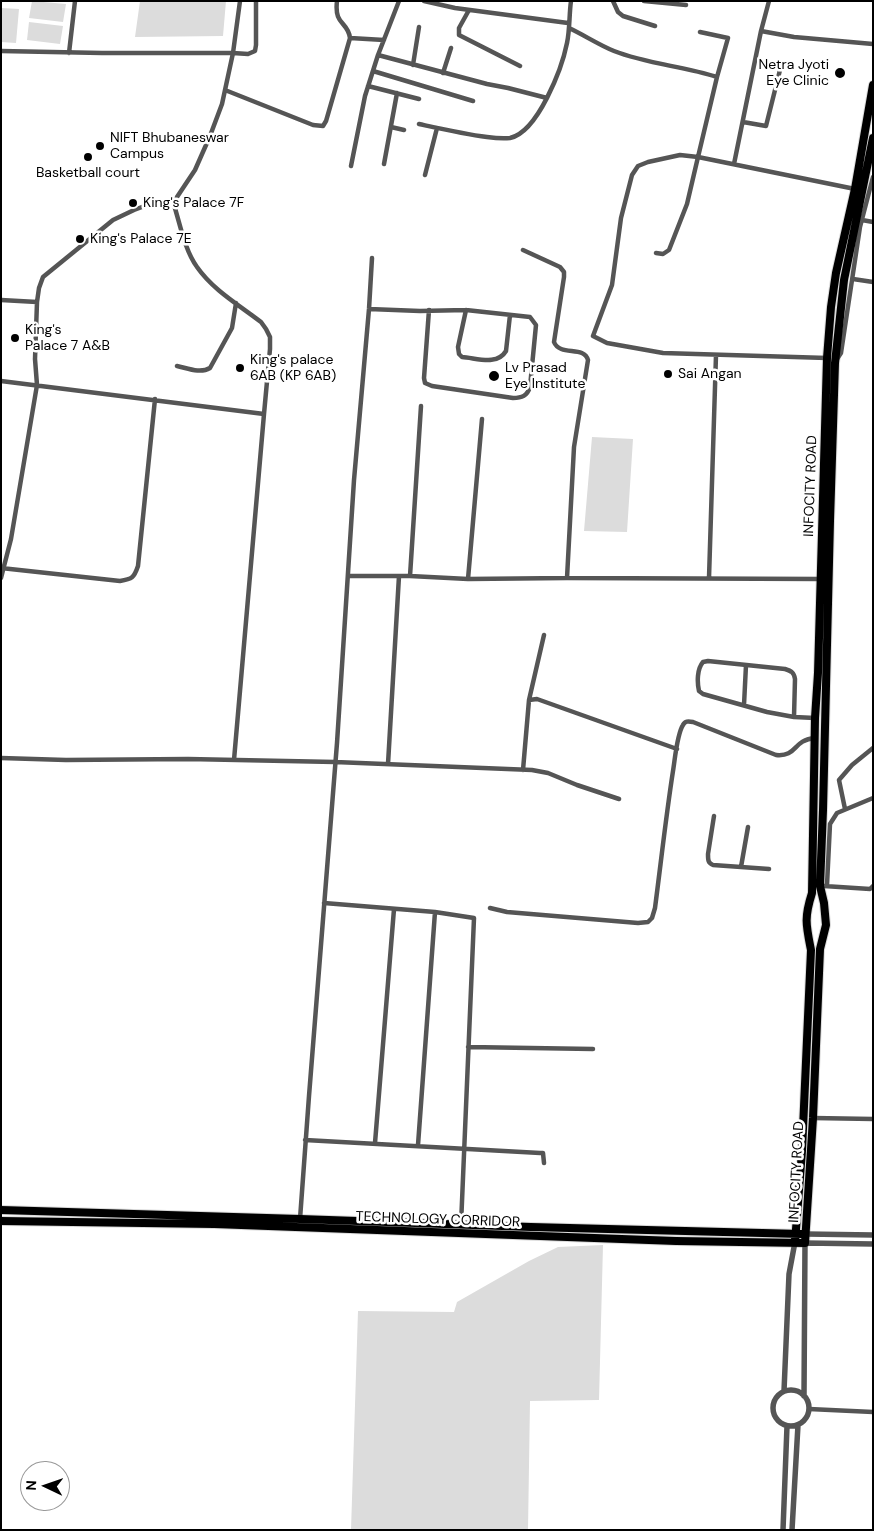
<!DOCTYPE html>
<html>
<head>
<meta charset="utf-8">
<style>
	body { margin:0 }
	#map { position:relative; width:874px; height:1531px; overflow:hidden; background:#fff; font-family:"DM Sans",sans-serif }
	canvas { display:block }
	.frame { position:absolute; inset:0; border:2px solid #000; pointer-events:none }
	.north { position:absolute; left:20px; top:1461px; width:50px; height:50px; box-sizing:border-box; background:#fff; border:1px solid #999; border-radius:50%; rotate:273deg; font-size:14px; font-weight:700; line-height:20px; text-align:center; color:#000 }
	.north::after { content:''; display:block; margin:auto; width:18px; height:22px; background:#000; clip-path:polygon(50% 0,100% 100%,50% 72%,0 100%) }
</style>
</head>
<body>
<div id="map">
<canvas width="874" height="1531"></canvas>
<div class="frame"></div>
<div class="north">N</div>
</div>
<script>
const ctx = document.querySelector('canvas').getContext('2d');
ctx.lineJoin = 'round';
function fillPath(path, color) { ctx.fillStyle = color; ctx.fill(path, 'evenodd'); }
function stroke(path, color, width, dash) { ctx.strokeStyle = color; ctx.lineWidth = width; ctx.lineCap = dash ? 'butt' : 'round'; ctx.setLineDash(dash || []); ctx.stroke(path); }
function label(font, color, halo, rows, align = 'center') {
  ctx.font = font + ' "DM Sans",sans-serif'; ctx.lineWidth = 5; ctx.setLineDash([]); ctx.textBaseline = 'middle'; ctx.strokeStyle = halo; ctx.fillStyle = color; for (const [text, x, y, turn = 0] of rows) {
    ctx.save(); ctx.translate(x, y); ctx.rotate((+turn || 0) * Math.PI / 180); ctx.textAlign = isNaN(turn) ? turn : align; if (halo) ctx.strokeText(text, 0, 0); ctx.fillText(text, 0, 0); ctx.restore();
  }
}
const green = new Path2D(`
	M32 1 66 4 63 22 29 18Z
	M140 1H226L223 36 135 37Z
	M1 8 19 9 16 43 1 42Z
	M29 22 63 26 60 44 27 40Z
	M592 437 633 439 627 532 584 531Z
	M603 1245 599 1400 530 1401 528 1530H351L358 1311 454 1312 457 1302 529 1261 558 1247Z`);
const minor = new Path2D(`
	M424 1 455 8 568 23
	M613 1 618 12 623 16 655 26
	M644 1 686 5
	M469 10 459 28V35L520 66
	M569 28C584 35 599 45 614 51 647 64 683 66 717 77L728 38 700 32
	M761 31 769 1
	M350 38 384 40
	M1 51 102 53H233L248 54 255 51 256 45V1
	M69 53 75 1
	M378 55 487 84 508 88 547 98
	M413 65 419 27
	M373 71 473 101
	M443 73 451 48
	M717 77 698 157 855 189
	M368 86 419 99
	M225 90 313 125 323 126 326 121 350 38C348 21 334 26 337 1
	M743 122 766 126 781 66
	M419 124C442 129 464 134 487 137 494 138 502 139 510 138 538 132 562 68 567 43 570 29 569 15 571 1
	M391 127 404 130
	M384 164 397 93
	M734 164 761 31 794 37 873 44
	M351 166 365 96 378 55 399 1
	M425 175 437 128
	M862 220 873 222
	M523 250 560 267 564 272V277L554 342C560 357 584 345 588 360L574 447 567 578
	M656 253 663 254 669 250 687 204 698 157 680 155 648 162 638 166 632 175 621 218 612 285 593 336 607 343 663 353 827 358
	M853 279 873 282
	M1 300 37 302
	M369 309 420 311 466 310 530 317 536 325 530 387C527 396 522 398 513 398L432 386 425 383 424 378 429 310
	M466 310 458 347 459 354 462 357C477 358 497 366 506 351L510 315
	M837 359 841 353 860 227 873 177
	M177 366C187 368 200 374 210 368L232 328 236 303
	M1 381 264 414
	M1 568 120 581C132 579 134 578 138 566L155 399
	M348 576H410L468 579 567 578 821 579
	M410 576 421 406
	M1 578 11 539 37 385 35 359 37 302 39 288 43 277 113 220 134 210 150 204 175 200
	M709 578 716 355
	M468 579 482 419
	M529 700 544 635
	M744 705 746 665
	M794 717 795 679C794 672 791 671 785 669L708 661 703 662C697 669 697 682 699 691L703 694 767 712 794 717 815 718
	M1 758 66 760 188 759 335 762 532 770 548 773 577 785 619 799
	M234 760 264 414 270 349V337L266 329 261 322C239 305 213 290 197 267 185 251 180 224 174 205L175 200 195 170 210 136 222 104 233 53 240 1
	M388 764 399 576
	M523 770 529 700 537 699 677 749
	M845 809 839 780 852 765 873 748
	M714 816 708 854C708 860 708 863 713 865L769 869
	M741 867 748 827
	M827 885 830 824 837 813 873 798
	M824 886 870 889 873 886
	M324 903 435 912 474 918 461 1225
	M490 908 507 912 638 923 648 922 652 918 655 908C661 862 666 816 673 771 675 759 677 734 683 725 685 721 688 721 693 722L776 755C798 757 792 740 815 738
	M468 1047 593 1049
	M813 1118 873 1119
	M305 1140 540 1153H543L544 1163
	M375 1143 394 909
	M418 1145 435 912
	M300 1219 309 1096 337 743 354 480 369 309 372 258
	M809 1409 873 1412`);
const tertiary = new Path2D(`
	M806 1234 873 1235
	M773 1408a18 18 0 1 1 36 0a18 18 0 1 1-36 0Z
	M784 1391 789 1274 795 1242
	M804 1396 805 1243 873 1244
	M783 1530 787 1426
	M792 1530 798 1425`);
const primary = new Path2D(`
	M1 1210 300 1219 531 1227 801 1234
	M1 1221 214 1224 676 1241 805 1243 813 1118 820 949 826 925 824 903 820 886 823 810 830 521 835 363 844 280 873 138
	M795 1242 802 1151 811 950C806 925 804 918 812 893L815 718 818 673 827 358 831 307 836 273 855 189 873 85`);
const markers = [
	[840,73,6,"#000"],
	[100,146,5,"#000"],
	[88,157,5,"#000"],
	[133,203,5,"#000"],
	[80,239,5,"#000"],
	[15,338,5,"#000"],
	[240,368,5,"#000"],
	[668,374,5,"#000"],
	[494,376,6,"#000"]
];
const poiNames = [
	["Netra Jyoti",829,65,"right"],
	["Eye Clinic",829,81,"right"],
	["NIFT Bhubaneswar",110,138],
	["Campus",110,154],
	["Basketball court",88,173,"center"],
	["King's Palace 7F",143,203],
	["King's Palace 7E",90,239],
	["King's",25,330],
	["Palace 7 A&B",25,346],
	["King's palace",250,360],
	["6AB (KP 6AB)",250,376],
	["Lv Prasad",505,368],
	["Eye Institute",505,384],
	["Sai Angan",678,374]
];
const streetNames = [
	["INFOCITY ROAD",811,486,-88],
	["INFOCITY ROAD",797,1172,-87],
	["TECHNOLOGY CORRIDOR",438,1220,2]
];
fillPath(green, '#dcdcdc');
stroke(primary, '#dbdbdb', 10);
stroke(minor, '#555', 4.5);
stroke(tertiary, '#555', 5.5);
stroke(primary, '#000', 8);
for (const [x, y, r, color] of markers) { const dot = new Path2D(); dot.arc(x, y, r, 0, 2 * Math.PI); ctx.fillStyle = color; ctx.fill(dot); stroke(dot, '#fff', 2); }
label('14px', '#000', '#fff', poiNames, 'left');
label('14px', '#000', '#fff', streetNames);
</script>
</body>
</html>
